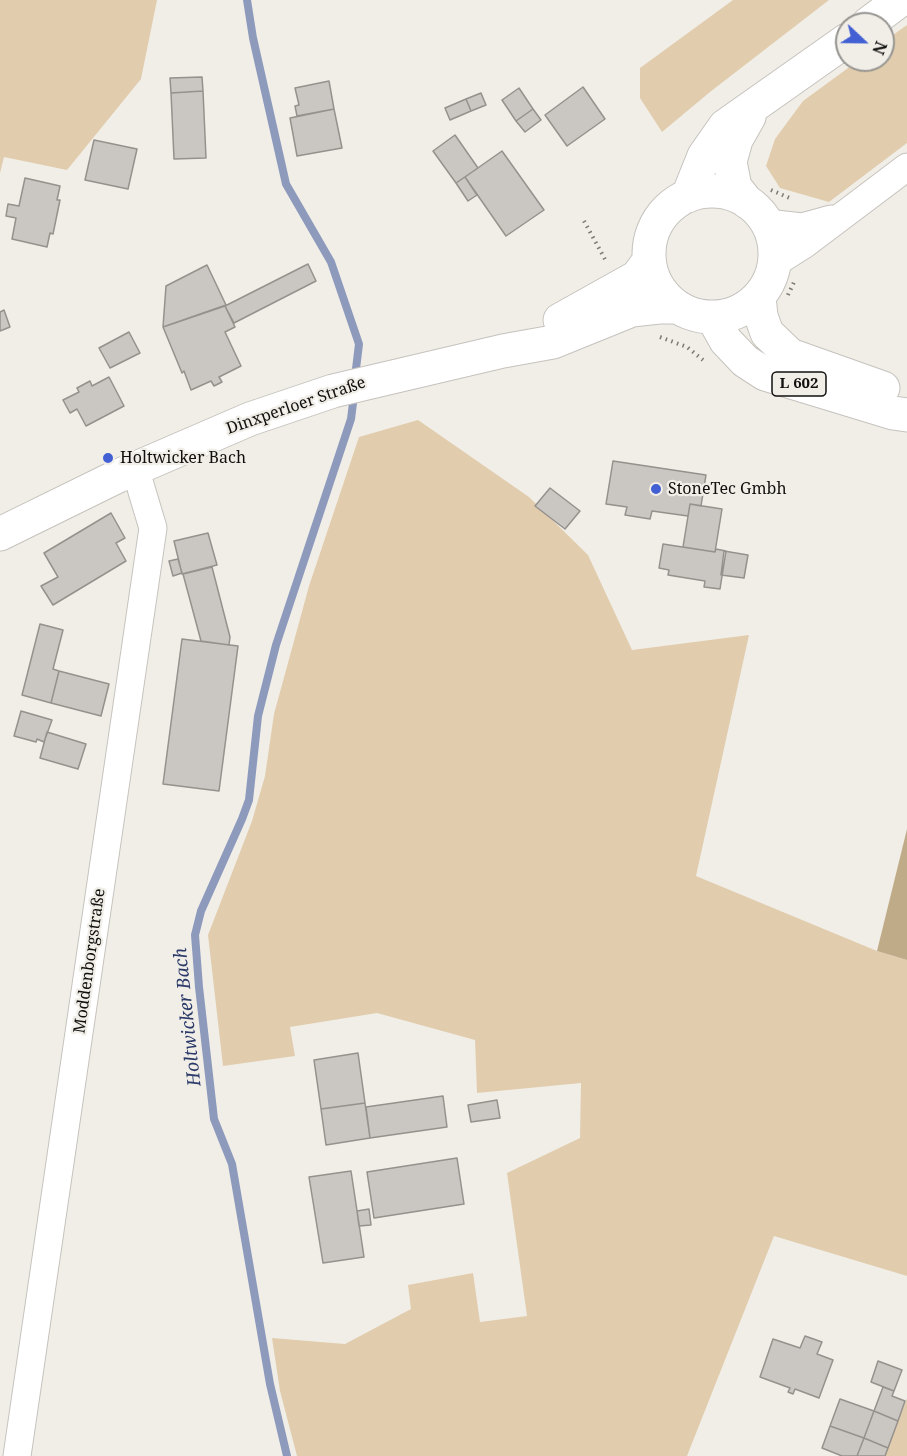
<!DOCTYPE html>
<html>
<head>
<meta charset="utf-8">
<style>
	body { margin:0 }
	#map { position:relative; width:907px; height:1456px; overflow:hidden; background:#f1eee8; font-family:"Noto Serif",serif }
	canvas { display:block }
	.north { position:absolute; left:835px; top:12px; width:60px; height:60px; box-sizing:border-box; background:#f1eee8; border:2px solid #979591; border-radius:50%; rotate:112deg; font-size:16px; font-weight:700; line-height:24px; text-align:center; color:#11100e }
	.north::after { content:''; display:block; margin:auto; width:21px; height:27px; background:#4260d3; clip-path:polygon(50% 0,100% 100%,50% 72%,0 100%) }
</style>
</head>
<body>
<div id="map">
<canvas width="907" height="1456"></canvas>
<div class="north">N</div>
</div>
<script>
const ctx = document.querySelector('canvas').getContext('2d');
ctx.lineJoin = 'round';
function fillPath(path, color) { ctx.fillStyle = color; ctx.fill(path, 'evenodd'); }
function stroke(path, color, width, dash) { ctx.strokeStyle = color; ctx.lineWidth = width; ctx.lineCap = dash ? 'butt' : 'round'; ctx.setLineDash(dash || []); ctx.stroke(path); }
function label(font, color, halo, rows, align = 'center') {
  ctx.font = font + ' "Noto Serif",serif'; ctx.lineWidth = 4.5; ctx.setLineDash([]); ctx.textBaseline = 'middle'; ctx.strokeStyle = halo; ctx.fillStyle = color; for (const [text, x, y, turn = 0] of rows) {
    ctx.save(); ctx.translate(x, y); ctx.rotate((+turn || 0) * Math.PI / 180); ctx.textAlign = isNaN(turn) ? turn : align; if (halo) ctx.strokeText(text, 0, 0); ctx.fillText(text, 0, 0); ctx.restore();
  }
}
const green = new Path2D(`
	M0 0H157L141 79 67 170 4 157 0 173Z
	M733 0H829L710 92 662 132 640 98V68Z
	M907 25V143L829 202 780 188 766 166 775 139 803 101 859 60H883V42Z
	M418 420 529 497 588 555 632 650 749 635 696 876 877 951 907 960V1276L774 1236 687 1456H297L280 1391 272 1338 345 1344 411 1309 408 1285 473 1273 480 1322 527 1316 507 1173 580 1138 581 1083 477 1093 475 1040 377 1013 290 1027 295 1056 223 1066 208 935 252 821 265 776 274 714 309 586 359 437Z
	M907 1398V1456H885Z`);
const forest = new Path2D(`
	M907 829V960L877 951Z`);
const stream = new Path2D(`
	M247 0 253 38 286 184 331 262 359 344 355 377
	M287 1456 270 1384 232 1164 214 1119 199 987 195 935 201 911 242 819 249 800 258 716 276 645 351 419 354 395`);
const building = new Path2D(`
	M202 77 203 91 171 93 170 78Z
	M329 81 334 109 297 116 295 106 299 105 295 88Z
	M583 87 605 119 567 146 545 115Z
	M519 88 533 109 516 121 502 100Z
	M203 91 206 158 174 159 171 93Z
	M481 93 486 105 471 111 466 99Z
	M466 99 471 111 450 120 445 108Z
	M334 109 342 148 297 156 290 118Z
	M533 109 541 120 525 132 516 121Z
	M455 135 478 168 456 183 433 151Z
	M94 140 137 149 128 189 85 180Z
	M502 151 544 210 506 236 465 177Z
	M465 177 477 195 468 201 456 183Z
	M25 178 60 186 57 200H60L53 234 50 233 47 247 12 239 16 218 6 216 8 204 19 206Z
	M308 264 316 281 234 323 225 306Z
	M207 265 226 305 163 327 166 286Z
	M225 306 235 327 225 332 241 366 219 377 222 382 214 386 211 381 191 390 184 371 182 373 163 327Z
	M4 310 10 327 0 331V312Z
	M129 332 140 353 110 368 99 348Z
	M109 377 124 406 86 426 77 409 70 413 63 400 79 392 77 388 90 381 92 386Z
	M613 461 706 475 701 506 690 504 688 516 652 511 650 519 625 515 627 507 606 504Z
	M550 488 580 511 565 529 535 506Z
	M690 504 722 509 715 552 683 547Z
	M111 513 125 538 116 543 126 561 53 605 41 586 58 577 44 553Z
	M208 533 217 565 182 574 174 541Z
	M663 544 715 552 716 549 726 551 720 589 704 587 705 581 668 575 669 570 659 568Z
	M724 551 748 555 744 578 721 575Z
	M178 559 182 573 173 576 169 561Z
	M212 567 230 637 229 645 201 641 183 574Z
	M40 624 63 630 53 669 59 671 51 703 22 695Z
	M182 639 238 646 219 791 163 784Z
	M59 671 109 684 101 716 51 703Z
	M21 711 52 720 44 742 37 739 36 742 14 736Z
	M47 732 86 744 78 769 40 758Z
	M358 1053 365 1103 321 1109 314 1060Z
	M443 1096 447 1127 370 1138 366 1107Z
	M497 1100 500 1118 471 1122 468 1105Z
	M365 1103 370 1138 326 1145 321 1109Z
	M457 1158 464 1204 374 1218 367 1172Z
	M351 1171 364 1257 323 1263 309 1177Z
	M369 1209 371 1225 359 1226 357 1211Z
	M805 1336 822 1342 817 1354 833 1360 819 1398 795 1389 793 1394 788 1392 790 1388 760 1377 773 1339 800 1348Z
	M878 1361 902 1370 894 1391 871 1382Z
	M883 1387 894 1391 892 1396 905 1401 898 1421 874 1411Z
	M840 1399 874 1411 864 1438 830 1426Z
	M874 1411 898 1421 888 1448 864 1438Z
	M830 1426 864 1438 857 1456H842L822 1448Z
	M864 1438 888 1448 885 1456H857Z`);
const path = new Path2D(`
	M771 190 792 199
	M584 221 607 263
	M788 295 795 280
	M660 337 687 347 703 360`);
const minor = new Path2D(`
	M767 223 802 227 831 219
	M775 263 805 244 907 167
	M17 1456 153 528 135 468`);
const major = new Path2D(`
	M868 24 900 0
	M649 254a63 63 0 1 1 126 0a63 63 0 1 1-126 0Z
	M688 196 704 156 725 126 847 40
	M747 202 735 187 730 162 736 140 749 117
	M759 297 761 316 767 333 790 355 883 388
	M713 318 726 341 745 361 765 374 893 413 907 415
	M560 320 637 277 648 262
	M0 534 118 476 250 419 333 391 503 351 553 342 632 310 659 307H676`);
const markers = [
	[108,458,6,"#4260d3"],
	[656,489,6,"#4260d3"]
];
const shields = [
	[799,384,54]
];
const shieldNames = [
	["L 602",799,384]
];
const streetNames = [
	["Dinxperloer Straße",296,406,-19],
	["Moddenborgstraße",90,961,-82]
];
const poiNames = [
	["Holtwicker Bach",120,458],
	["StoneTec Gmbh",668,489]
];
const waterNames = [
	["Holtwicker Bach",188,1017,-96]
];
fillPath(green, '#e1cdad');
fillPath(forest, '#c0ab89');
stroke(stream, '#8d9abc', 8);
fillPath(building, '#cac6c1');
stroke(building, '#95918c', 1.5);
stroke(minor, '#c6c2bd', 29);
stroke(major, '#c6c2bd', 35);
stroke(path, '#7c7a76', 4, [1.5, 4.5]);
stroke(minor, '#fff', 27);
stroke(major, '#fff', 33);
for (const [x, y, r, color] of markers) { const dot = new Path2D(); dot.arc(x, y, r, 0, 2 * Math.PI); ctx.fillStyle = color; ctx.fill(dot); stroke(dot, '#f1eee8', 2); }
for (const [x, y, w] of shields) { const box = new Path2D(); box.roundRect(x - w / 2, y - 12, w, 24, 4.5); ctx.fillStyle = '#f1eee8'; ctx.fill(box); stroke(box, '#11100e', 1.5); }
label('bold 15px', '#11100e', null, shieldNames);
label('16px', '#11100e', '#f1eee8', streetNames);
label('16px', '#11100e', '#f1eee8', poiNames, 'left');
label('italic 18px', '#2b3a69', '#f1eee8', waterNames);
</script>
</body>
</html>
